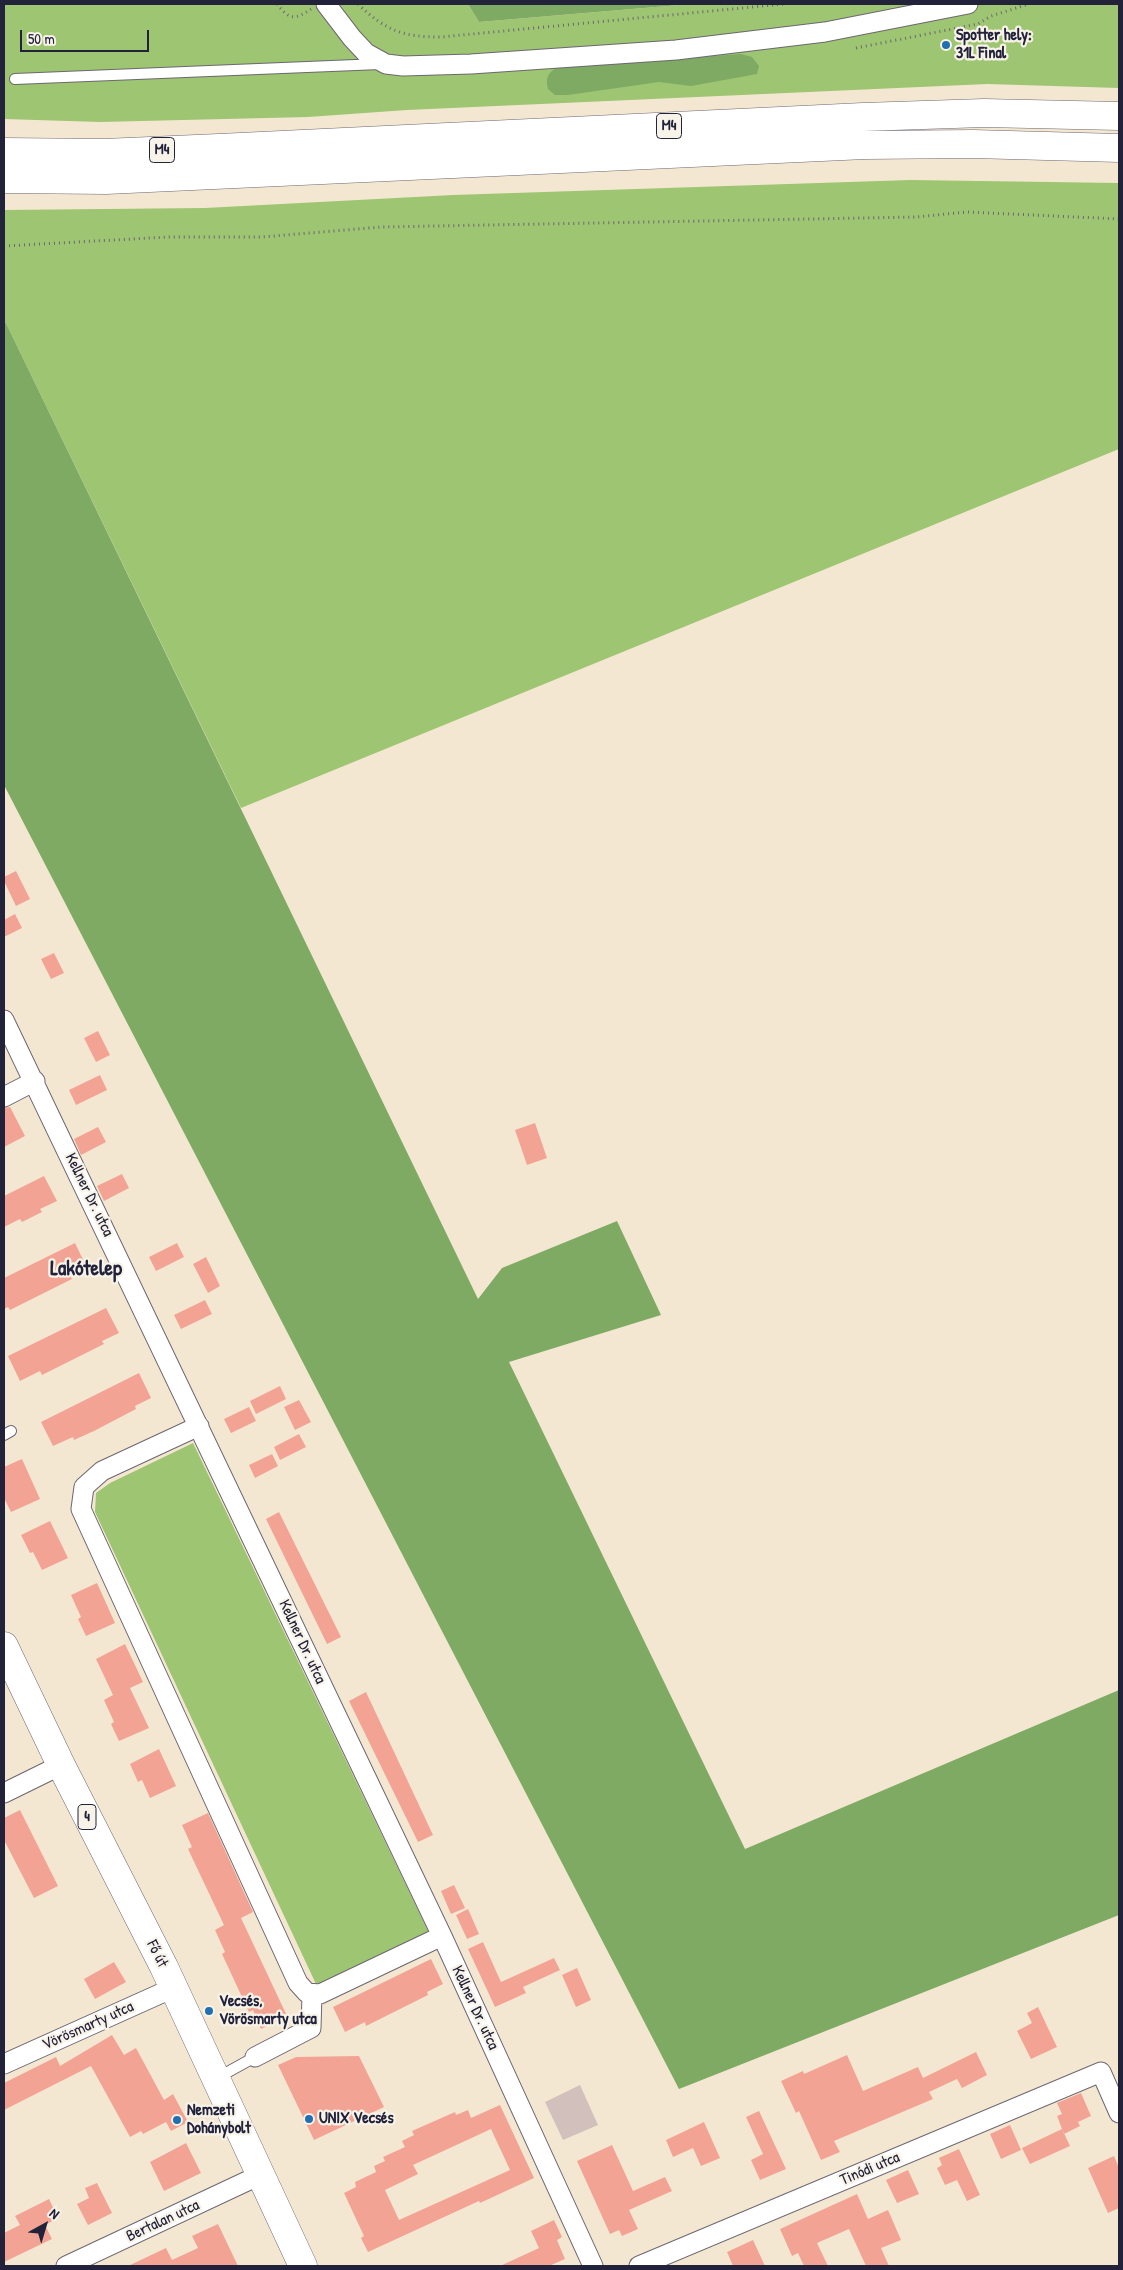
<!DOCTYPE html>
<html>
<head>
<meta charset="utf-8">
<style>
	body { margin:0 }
	#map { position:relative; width:1123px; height:2270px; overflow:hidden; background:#f4e7d2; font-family:"Patrick Hand",sans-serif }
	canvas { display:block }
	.frame { position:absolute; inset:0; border:5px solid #22223b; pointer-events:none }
	.north { position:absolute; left:20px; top:2200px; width:50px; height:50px; -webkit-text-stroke:4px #f7f3e8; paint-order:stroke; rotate:39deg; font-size:14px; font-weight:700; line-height:20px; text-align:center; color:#22223b }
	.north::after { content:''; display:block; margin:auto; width:18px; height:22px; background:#22223b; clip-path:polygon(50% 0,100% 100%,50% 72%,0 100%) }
	.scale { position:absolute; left:20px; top:30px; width:129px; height:22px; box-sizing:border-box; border:2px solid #22223b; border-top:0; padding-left:6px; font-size:15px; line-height:18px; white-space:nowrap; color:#22223b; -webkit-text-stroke:4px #f7f3e8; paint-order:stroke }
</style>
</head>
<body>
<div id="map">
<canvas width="1123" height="2270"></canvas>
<div class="frame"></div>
<div class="north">N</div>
<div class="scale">50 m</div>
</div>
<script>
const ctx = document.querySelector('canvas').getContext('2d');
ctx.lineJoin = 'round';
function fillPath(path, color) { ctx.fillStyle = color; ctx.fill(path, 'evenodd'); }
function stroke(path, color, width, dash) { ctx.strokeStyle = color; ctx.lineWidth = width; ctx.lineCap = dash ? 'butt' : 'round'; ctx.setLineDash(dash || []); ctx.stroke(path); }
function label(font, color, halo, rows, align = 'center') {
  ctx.font = font + ' "Patrick Hand",sans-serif'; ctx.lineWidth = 4.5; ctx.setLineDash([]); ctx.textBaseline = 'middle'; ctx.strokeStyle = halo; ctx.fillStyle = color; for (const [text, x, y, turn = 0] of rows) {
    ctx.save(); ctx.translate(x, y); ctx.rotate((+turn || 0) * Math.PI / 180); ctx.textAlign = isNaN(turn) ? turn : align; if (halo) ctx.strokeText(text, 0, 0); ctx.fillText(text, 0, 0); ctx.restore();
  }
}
const industrial = new Path2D(`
	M580 2085 598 2125 563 2140 545 2102Z`);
const green = new Path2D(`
	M4 4H468L479 22 691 4H1119V88L987 84 407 110 308 117 100 122 4 119Z
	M910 180 1119 183V449L241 808 4 319V210L205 208 453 195Z
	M193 1443 430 1935 326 1984H316L95 1512 96 1493 110 1483Z`);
const forest = new Path2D(`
	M468 4H691L479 22Z
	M741 54 752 57 759 66 757 74 691 86 659 82 568 95H555L548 89C545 78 548 73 557 67Z
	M4 319 478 1299 502 1268 617 1221 661 1315 509 1362 745 1849 1119 1690V1915L679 2089 4 785Z`);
const building = new Path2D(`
	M16 871 30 899 16 906 4 881V877Z
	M15 914 22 928 4 937V920Z
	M54 953 64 973 51 979 41 959Z
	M98 1031 110 1055 96 1062 84 1038Z
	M100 1075 107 1090 76 1105 69 1090Z
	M10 1107 25 1136 4 1147V1108Z
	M535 1123 547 1158 527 1165 515 1130Z
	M98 1127 106 1142 81 1155 74 1139Z
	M122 1174 129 1188 104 1201 97 1186Z
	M44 1176 57 1201 40 1209 42 1212 22 1222 20 1219 4 1227V1196Z
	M75 1243 87 1268 70 1276 72 1279 10 1310 8 1307 4 1309V1278Z
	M177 1243 184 1257 156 1271 149 1257Z
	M206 1257 220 1286 208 1293 193 1264Z
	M205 1300 212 1314 181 1329 174 1315Z
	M106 1308 119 1333 102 1341 104 1344 42 1375 40 1371 20 1381 8 1356Z
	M139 1373 151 1398 135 1406 136 1409 94 1431 74 1440 73 1437 53 1446 41 1422Z
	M280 1386 286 1399 256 1414 250 1401Z
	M299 1400 311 1422 295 1430 284 1407Z
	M249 1407 256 1421 231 1433 224 1419Z
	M299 1434 306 1447 280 1460 274 1447Z
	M272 1454 278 1466 255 1478 249 1465Z
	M22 1459 40 1499 11 1512 4 1498V1467Z
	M279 1512 341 1637 327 1644 266 1519Z
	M50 1521 68 1558 42 1570 33 1552 30 1553 21 1535Z
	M97 1583 115 1623 86 1636 78 1619 81 1617 71 1595Z
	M125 1644 143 1682 130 1688 149 1728 119 1741 111 1724 114 1722 104 1700 113 1695 96 1659Z
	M366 1692 433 1835 418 1842 349 1701Z
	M159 1749 176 1786 150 1798 142 1780 138 1782 130 1764Z
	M20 1810 58 1886 34 1898 4 1840V1818Z
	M208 1813 253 1912 241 1918 287 2016 261 2029 253 2010 249 2012 222 1954 225 1952 215 1930 224 1925 188 1849 192 1847 182 1825Z
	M454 1885 465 1908 451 1914 441 1891Z
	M468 1909 479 1934 467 1939 456 1915Z
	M483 1942 501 1982 554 1958 560 1970 523 1987 526 1993 495 2007 468 1949Z
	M431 1959 443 1984 427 1992 428 1995 366 2026 365 2022 345 2032 333 2007Z
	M114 1962 126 1982 95 1999 84 1979Z
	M577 1968 591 2000 576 2007 562 1975Z
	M1038 2007 1057 2047 1031 2059 1017 2031 1032 2023 1027 2013Z
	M112 2035 124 2055 136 2048 164 2100 173 2094 188 2122 171 2131 166 2122 143 2134 141 2131 130 2137 91 2066 4 2110V2083L56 2057 60 2066Z
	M976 2052 987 2075 962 2088 957 2079 929 2092 933 2099 834 2141 840 2152 821 2160 799 2111 796 2113 781 2081 803 2071 804 2074 847 2055 863 2091 918 2067 923 2078Z
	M359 2056 384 2107 314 2140 278 2065 296 2057Z
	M1081 2093 1091 2116 1078 2122 1080 2126 1064 2134 1057 2116 1062 2114 1057 2103Z
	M500 2105 534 2178 480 2203 479 2201 368 2252 361 2238 364 2236 344 2193 356 2187 355 2182 376 2172 374 2166 385 2161 383 2157 405 2147 402 2141 414 2135 412 2131 455 2112 456 2115 468 2110 471 2118ZM491 2129 510 2170 399 2220 385 2190 418 2174 413 2165Z
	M759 2111 786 2169 760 2180 751 2160 763 2154 746 2117Z
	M704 2122 720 2158 701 2166 693 2148 673 2157 666 2140Z
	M1010 2125 1021 2150 1001 2159 990 2134Z
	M1062 2129 1070 2146 1030 2164 1022 2148Z
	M186 2143 201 2173 164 2191 150 2162Z
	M612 2145 633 2191 665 2177 672 2191 629 2210 638 2229 622 2236 619 2230 610 2234 577 2161Z
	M959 2149 980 2195 967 2201 957 2180 945 2185 937 2168 942 2165 939 2158Z
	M1114 2156 1119 2168V2208L1108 2213 1088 2168Z
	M908 2170 919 2194 897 2203 886 2180Z
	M97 2183 112 2213 88 2225 77 2204 89 2198 85 2188Z
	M857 2194 868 2219 888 2210 901 2240 881 2248 889 2266H866L849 2229 817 2243 828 2266H804L798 2253 792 2256 780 2229Z
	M49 2199 58 2218 45 2225 52 2239 4 2262V2233L20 2225 15 2216Z
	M554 2220 562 2237 557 2240 565 2259 549 2266H500L539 2248 531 2231Z
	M218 2224 238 2266H128L166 2248 172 2260 198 2248 192 2236Z
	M753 2240 765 2266H733L727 2252Z`);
const path = new Path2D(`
	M277 4C289 20 295 20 311 9
	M358 4C386 31 403 37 441 37L784 4
	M856 48 978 24 991 16 1029 4
	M4 246 169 237H262L381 227 916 217 967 212 1119 219`);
const lane = new Path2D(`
	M15 79 380 64
	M4 1435 11 1431
	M217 2078 255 2057`);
const street = new Path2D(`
	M326 4 352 38 366 53 386 64 403 66 471 64 676 50 825 32 968 4
	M4 1020 442 1936 593 2266
	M4 1097 35 1081
	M199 1426 102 1471 84 1487 81 1509 298 1983 307 1993 320 1994 442 1936
	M4 1793 61 1765
	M255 2057 311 2028 312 1994
	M4 2064 173 1988
	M66 2266 260 2175
	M639 2266 1101 2072 1119 2113`);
const primary = new Path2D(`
	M4 1646 61 1765 164 1967 303 2266`);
const highway = new Path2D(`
	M4 152 104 153 219 148 863 117 984 113 1119 116
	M4 179 106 180 865 145 973 144 1119 148`);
const markers = [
	[946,45,5,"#1f6fb2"],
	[209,2011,5,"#1f6fb2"],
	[309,2119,5,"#1f6fb2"],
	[177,2120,5,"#1f6fb2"]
];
const shields = [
	[669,126,25],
	[162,150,25],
	[87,1817,18]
];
const shieldNames = [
	["M4",669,126],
	["M4",162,150],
	["4",87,1817]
];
const poiNames = [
	["Spotter hely:",956,36],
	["31L Final",956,54],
	["Vecsés,",219,2002],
	["Vörösmarty utca",219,2020],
	["Nemzeti",187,2111],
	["Dohánybolt",187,2129],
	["UNIX Vecsés",319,2119]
];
const streetNames = [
	["Kellner Dr. utca",89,1195,64],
	["Kellner Dr. utca",302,1642,65],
	["Fő út",157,1954,63],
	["Kellner Dr. utca",475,2008,65],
	["Vörösmarty utca",88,2026,-24],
	["Tinódi utca",870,2169,-23],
	["Bertalan utca",163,2221,-25]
];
const districtNames = [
	["Lakótelep",86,1269]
];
fillPath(industrial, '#d1c0bc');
fillPath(green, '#9ec571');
fillPath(forest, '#7eaa63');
fillPath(building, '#f3a394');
stroke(lane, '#6c6770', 12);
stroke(street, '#6c6770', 21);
stroke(primary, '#6c6770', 29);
stroke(highway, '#6c6770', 29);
stroke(path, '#6c6770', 3, [1, 4]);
stroke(lane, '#fff', 10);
stroke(street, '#fff', 19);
stroke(primary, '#fff', 28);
stroke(highway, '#fff', 28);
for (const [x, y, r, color] of markers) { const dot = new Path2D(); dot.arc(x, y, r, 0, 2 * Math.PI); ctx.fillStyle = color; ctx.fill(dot); stroke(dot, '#f7f3e8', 2); }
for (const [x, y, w] of shields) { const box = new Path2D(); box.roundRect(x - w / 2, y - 12.5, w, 25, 4); ctx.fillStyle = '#f7f3e8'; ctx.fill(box); stroke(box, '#22223b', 1); }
label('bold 15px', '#22223b', null, shieldNames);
label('bold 16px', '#22223b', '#f7f3e8', poiNames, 'left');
label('16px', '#22223b', '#f7f3e8', streetNames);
label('bold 21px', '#22223b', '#f7f3e8', districtNames);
</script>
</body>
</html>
